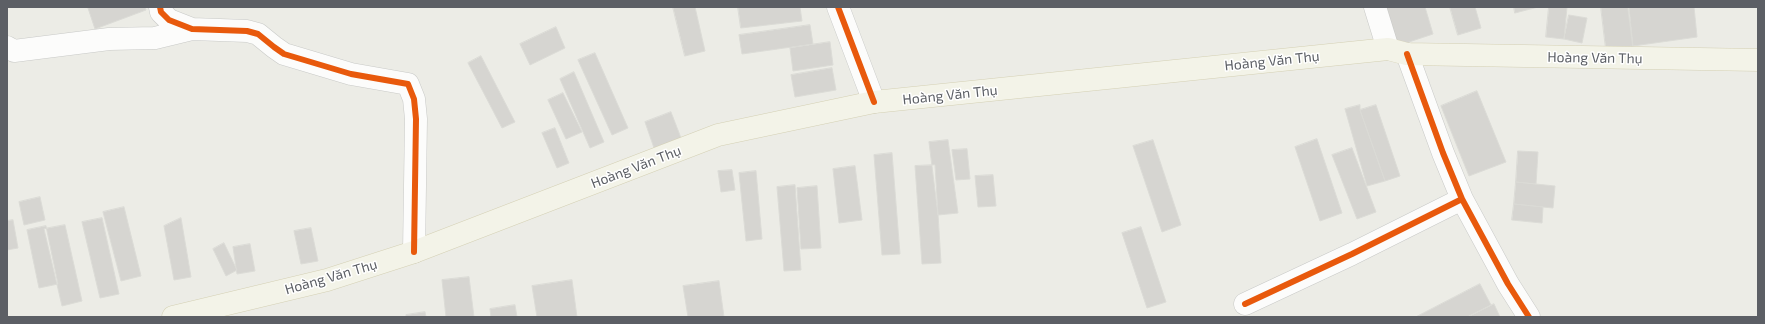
<!DOCTYPE html>
<html>
<head>
<meta charset="utf-8">
<style>
	body { margin:0 }
	#map { position:relative; width:1765px; height:324px; overflow:hidden; background:#ecece6; font-family:"Exo 2",sans-serif }
	canvas { display:block }
	.frame { position:absolute; inset:0; border:8px solid #5c5f65; pointer-events:none }
</style>
</head>
<body>
<div id="map">
<canvas width="1765" height="324"></canvas>
<div class="frame"></div>
</div>
<script>
const ctx = document.querySelector('canvas').getContext('2d');
ctx.lineJoin = 'round';
function fillPath(path, color) { ctx.fillStyle = color; ctx.fill(path, 'evenodd'); }
function stroke(path, color, width, dash) { ctx.strokeStyle = color; ctx.lineWidth = width; ctx.lineCap = dash ? 'butt' : 'round'; ctx.setLineDash(dash || []); ctx.stroke(path); }
function label(font, color, halo, rows, align = 'center') {
  ctx.font = font + ' "Exo 2",sans-serif'; ctx.lineWidth = 3; ctx.setLineDash([]); ctx.textBaseline = 'middle'; ctx.strokeStyle = halo; ctx.fillStyle = color; for (const [text, x, y, turn = 0] of rows) {
    ctx.save(); ctx.translate(x, y); ctx.rotate((+turn || 0) * Math.PI / 180); ctx.textAlign = isNaN(turn) ? turn : align; if (halo) ctx.strokeText(text, 0, 0); ctx.fillText(text, 0, 0); ctx.restore();
  }
}
const building = new Path2D(`
	M91 7H145L146 10 95 29 88 8Z
	M673 7H695L705 51 685 56Z
	M738 7H800L802 21 741 28Z
	M1378 7H1425L1433 34 1391 48Z
	M1450 7H1475L1481 28 1458 35Z
	M1514 7H1538L1515 13Z
	M1549 7H1567L1564 39 1546 37Z
	M1601 7H1629L1633 46 1606 49Z
	M1628 7H1694L1697 37 1633 46Z
	M1569 15 1587 18 1582 43 1564 39Z
	M810 25 813 44 742 54 739 35Z
	M556 27 565 48 530 65 520 44Z
	M830 42 833 65 793 71 790 48Z
	M595 53 628 128 612 135 578 60Z
	M481 56 515 122 502 128 468 63Z
	M832 68 836 90 795 97 791 75Z
	M574 72 604 142 590 148 560 79Z
	M1477 91 1506 162 1469 176 1441 106Z
	M563 93 582 132 566 139 548 100Z
	M1360 105V110L1385 181 1367 186 1345 109Z
	M1376 105 1400 176 1385 181 1360 110Z
	M671 112 681 138 654 148 645 122Z
	M555 128 569 163 557 168 542 133Z
	M1317 139 1342 213 1320 221 1295 147Z
	M948 140 958 213 938 215 929 142Z
	M1153 140 1181 225 1162 232 1133 146Z
	M1352 148 1376 212 1357 219 1332 155Z
	M967 149 970 179 956 180 952 150Z
	M1518 151 1538 152 1536 184 1516 182Z
	M892 153 900 254 882 255 874 155Z
	M935 165 941 263 922 264 915 166Z
	M855 166 862 220 839 223 833 169Z
	M732 170 735 190 721 192 718 171Z
	M756 171 762 239 746 241 739 173Z
	M993 175 996 206 978 207 975 176Z
	M1516 182 1555 186 1553 208 1514 204Z
	M795 185 801 270 784 271 777 187Z
	M817 186 821 248 801 249 797 188Z
	M40 197 45 220 24 225 19 202Z
	M1514 204 1543 207 1542 223 1512 220Z
	M124 207 141 276 121 281 103 212Z
	M102 218 119 294 100 298 82 222Z
	M181 218 191 277 174 280 164 226Z
	M13 220 18 248 7 250V221Z
	M65 225 82 301 62 306 44 229Z
	M46 226 58 284 39 288 27 230Z
	M1141 227 1166 302 1147 308 1122 233Z
	M311 228 318 261 301 264 294 231Z
	M224 243 237 270 226 276 213 249Z
	M250 244 255 271 237 274 233 247Z
	M469 277 474 317H446L442 280Z
	M572 280 577 317H537L532 286Z
	M719 281 724 317H688L683 286Z
	M1480 284 1491 305 1467 317H1416Z
	M1494 304 1500 317H1468Z
	M515 305 517 317H491L490 309Z
	M425 312 426 317H406V315Z`);
const minor = new Path2D(`
	M160 7 161 12 169 20 192 29 247 31 258 34 274 47 284 54 351 74 408 84 414 99 416 119 414 252
	M838 7 874 102
	M1375 7 1388 49
	M7 47 14 51 109 39 155 38 192 29
	M1407 54 1443 153 1462 199 1508 284 1529 317
	M1245 304 1352 254 1462 199`);
const major = new Path2D(`
	M173 317 327 280 414 252 718 135 874 102 1388 49 1407 54 1758 60`);
const cycleway = new Path2D(`
	M160 7 161 12 169 20 192 29 247 31 258 34 274 47 284 54 351 74 408 84 414 99 416 119 414 252
	M838 7 874 102
	M1407 54 1443 153 1462 199 1508 284 1529 317
	M1245 304 1352 254 1462 199`);
const streetNames = [
	["Hoàng Văn Thụ",1595,58,1],
	["Hoàng Văn Thụ",1272,61,-6],
	["Hoàng Văn Thụ",950,95,-6],
	["Hoàng Văn Thụ",636,167,-21],
	["Hoàng Văn Thụ",331,277,-16]
];
fillPath(building, '#d6d5d1');
stroke(building, '#dbdbd6', 1);
stroke(minor, '#c8c9c7', 23);
stroke(major, '#d4d0b4', 23);
stroke(minor, '#fcfcfb', 22);
stroke(major, '#f3f3e8', 22);
stroke(cycleway, '#e8590c', 6);
label('14px', '#5c5f65', '#fff', streetNames);
</script>
</body>
</html>
